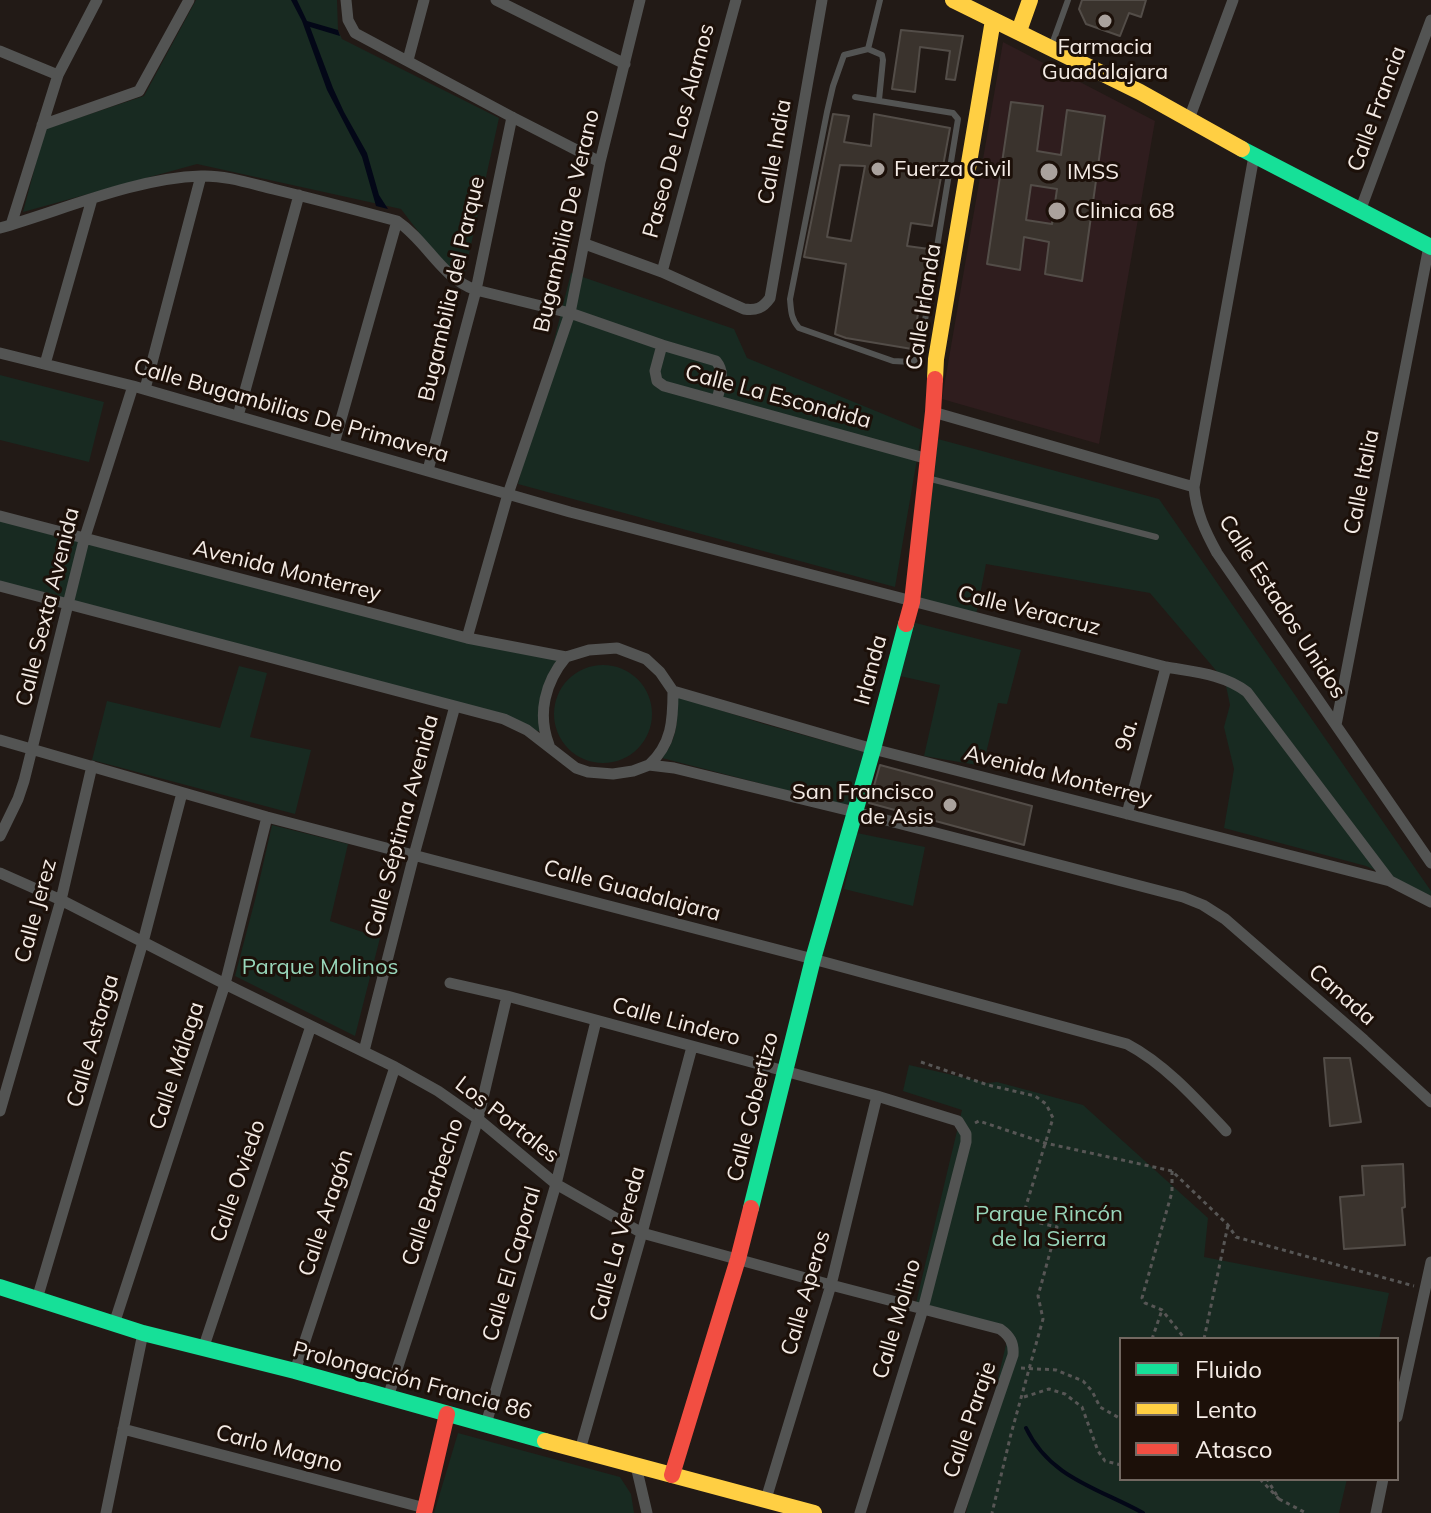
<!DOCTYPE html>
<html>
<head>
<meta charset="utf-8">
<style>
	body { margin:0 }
	#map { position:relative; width:1431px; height:1513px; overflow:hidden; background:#221a16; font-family:Mulish,sans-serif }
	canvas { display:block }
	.legend { position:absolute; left:1119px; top:1337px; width:280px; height:144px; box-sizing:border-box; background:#1c1009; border:2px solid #726861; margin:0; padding:10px 14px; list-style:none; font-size:24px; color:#f4ebe5 }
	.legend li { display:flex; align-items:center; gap:16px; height:40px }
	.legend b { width:40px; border:2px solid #726861 }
</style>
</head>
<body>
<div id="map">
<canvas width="1431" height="1513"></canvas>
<ul class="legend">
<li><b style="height:10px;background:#16e098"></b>Fluido</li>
<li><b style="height:10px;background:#ffcf43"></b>Lento</li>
<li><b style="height:10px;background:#f24e42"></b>Atasco</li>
</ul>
</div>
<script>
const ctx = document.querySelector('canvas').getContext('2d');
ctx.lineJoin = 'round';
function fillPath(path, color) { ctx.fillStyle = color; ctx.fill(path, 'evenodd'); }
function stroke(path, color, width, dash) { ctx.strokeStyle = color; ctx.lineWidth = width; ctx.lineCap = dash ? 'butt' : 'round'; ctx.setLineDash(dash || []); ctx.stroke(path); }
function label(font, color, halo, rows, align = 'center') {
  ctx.font = font + ' Mulish,sans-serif'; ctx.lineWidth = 6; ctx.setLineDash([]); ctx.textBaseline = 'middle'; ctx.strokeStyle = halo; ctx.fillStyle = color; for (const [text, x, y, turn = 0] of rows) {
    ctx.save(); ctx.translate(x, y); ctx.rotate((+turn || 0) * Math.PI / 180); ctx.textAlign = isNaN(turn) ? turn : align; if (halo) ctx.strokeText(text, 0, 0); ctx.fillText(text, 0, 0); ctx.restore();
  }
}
const medical = new Path2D(`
	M1003 42 1155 121 1099 444 942 399Z`);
const green = new Path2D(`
	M196 0H337L338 30 342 39 499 118 465 272 460 277 449 272 401 209 197 164 23 212 45 129 144 96Z
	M571 273 734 329 747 358 922 430 895 587 518 484Z
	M0 375 104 402 89 462 0 440Z
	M938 439 1159 499 1431 891V896L1366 866 1224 828 1234 769 1224 727 1230 705 1225 681 1150 593 986 564 976 615 915 602Z
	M0 516 566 657 555 671 545 733 0 586Z
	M912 622 1021 650 1007 704 998 703 983 766 924 756 940 685 900 676Z
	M554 714a49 49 0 1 1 98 0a49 49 0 1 1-98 0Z
	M239 666 267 673 250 737 311 750 295 814 92 760 107 701 220 728Z
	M676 696 764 724 868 753 852 807 662 758C677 740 679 720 676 696Z
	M272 825 348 844 330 921 380 938 355 1036 235 976 255 900Z
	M857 833 925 847 913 906 844 889Z
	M909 1065 987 1083 997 1082 1083 1105 1208 1218 1204 1257 1389 1293 1379 1339H1121V1479H1347L1339 1513H966L1009 1332 915 1307 962 1110 903 1091Z
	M458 1433 620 1477 631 1494 634 1513H434Z`);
const water = new Path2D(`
	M291 0H297L307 21 338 30 340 36 310 27 333 88 344 112 367 153 379 195 388 209 376 206 362 157 327 90 302 21Z`);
const stream = new Path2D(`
	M1026 1428C1050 1478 1098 1488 1143 1513`);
const building = new Path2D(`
	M1082 0H1146L1141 17 1129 13 1120 36 1086 24 1079 9Z
	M901 30 963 36 955 80 946 79 950 51 920 47 915 92 892 89Z
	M1011 102 1043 106 1037 151 1061 155 1067 110 1105 116 1082 281 1045 274 1049 242 1024 237 1020 270 987 264ZM1031 185 1057 189 1052 224 1026 220Z
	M833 114 849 116 844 142 871 146 874 114 950 128 932 226 911 223 907 246 929 249 912 349 846 338 835 334 846 264 804 257ZM840 165 865 166 851 241 827 237Z
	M880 765 1032 806 1024 845 869 803Z
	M1324 1058H1350L1361 1122 1330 1126Z
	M1403 1164 1405 1207 1402 1208 1405 1245 1344 1249 1340 1197 1364 1195 1362 1166Z`);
const path = new Path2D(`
	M921 1062 988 1085 1035 1096 1046 1104 1053 1118 1022 1219 1057 1227 1038 1296 1043 1319 1011 1434 992 1513
	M975 1123 979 1121 1045 1143 1172 1171 1228 1225 1236 1237 1414 1286
	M1172 1171V1192L1142 1298 1145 1303 1162 1310 1185 1339
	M1152 1339 1162 1310
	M1204 1339 1228 1225
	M1021 1368 1056 1370 1083 1381 1092 1391 1100 1407 1121 1419
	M1024 1397 1049 1389 1065 1394 1082 1407 1098 1451 1105 1461 1121 1465
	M1260 1479 1279 1499 1267 1479
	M1279 1499 1306 1513`);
const lane = new Path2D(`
	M1051 47 1068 0
	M868 49 880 0
	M855 97 953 113 958 119 919 357 912 362 893 361 799 328C791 319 791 311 790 299L827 112 833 86 844 55 868 49 882 55 883 60 879 100
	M927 478 1156 537`);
const street = new Path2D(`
	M346 0 348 20 355 33 512 117 600 162
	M496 0 625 64
	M0 51 58 75
	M408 60 424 0
	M1189 119 1233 0
	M42 125 139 91 189 0
	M1254 156 1194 487C1196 512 1205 531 1217 553L1431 863
	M1360 211 1431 20
	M11 225 58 75 97 0
	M0 228C63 210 135 178 201 176 225 175 249 183 273 189 314 199 356 210 397 221 428 242 440 277 476 290L570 313 662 345 655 371 657 381 664 386 928 459
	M585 244 662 272 744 309C756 311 763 308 770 298L822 0
	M662 272 736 0
	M662 345 716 361C726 373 720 386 717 400
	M0 353 133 386 570 512 1166 667C1194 672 1224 674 1247 692L1390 881
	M45 364 92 199
	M145 389 201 176
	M933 412 1194 487
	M238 416 299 195
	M334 444 397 221
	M428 470 476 290 512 117
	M0 516 467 638 566 657 589 650 617 648 646 659 660 672 673 691 873 749 1390 881 1431 902
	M0 586 504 719 527 730 576 768 588 772 613 774 633 771 649 765 674 768 855 812 1183 897 1203 905 1225 919 1364 1040 1431 1102
	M467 638 508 494 570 313 600 162 640 0
	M1336 725 1429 246
	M0 740 267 817 813 959 1127 1044C1165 1064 1197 1100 1226 1131
	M549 745C537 714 545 682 566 657
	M649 765C672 744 673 720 673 691
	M1127 814 1166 667
	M0 836 18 799 24 781 84 540 133 386
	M0 873 61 900 225 984 395 1067 438 1091 478 1119 556 1184 642 1233 831 1285 1000 1329C1010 1336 1014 1343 1013 1355L959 1513
	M450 983 507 996 877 1096 958 1121 966 1134V1142L923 1309 860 1513
	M364 1051 414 855 455 706
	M0 1111 61 900 92 766
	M37 1299 143 942 182 793
	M114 1324 225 984 267 817
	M203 1349 311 1026
	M295 1371 395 1067
	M388 1397 478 1119 507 996
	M1397 1417 1431 1262
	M486 1424 556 1184 596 1021
	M123 1429 425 1508
	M580 1450 642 1233 692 1047
	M636 1466 647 1513
	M766 1499 831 1285 877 1096
	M106 1513 143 1333
	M1376 1513 1383 1479`);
const fast = new Path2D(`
	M1242 149 1431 247
	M751 1208 813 959 873 749 906 624
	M0 1287 143 1333 295 1371 545 1441`);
const slow = new Path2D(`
	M953 0 1140 92 1242 149
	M1019 31 1030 0
	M935 379 936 359 993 20
	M545 1441 814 1513`);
const jam = new Path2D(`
	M906 624 912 602 933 412 935 379
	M672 1475 738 1259 751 1208
	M424 1513 447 1414`);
const markers = [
	[1105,21,8,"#aaa29d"],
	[878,169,8,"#aaa29d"],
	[1049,172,10,"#aaa29d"],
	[1057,211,10,"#aaa29d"],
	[950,805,8,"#aaa29d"]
];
const poiNames = [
	["Farmacia",1105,47,"center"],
	["Guadalajara",1105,72,"center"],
	["Fuerza Civil",894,169],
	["IMSS",1067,172],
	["Clinica 68",1075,211],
	["San Francisco",934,792,"right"],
	["de Asis",934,817,"right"]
];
const streetNames = [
	["Calle Francia",1377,109,-70],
	["Paseo De Los Alamos",679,131,-75],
	["Calle India",775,152,-80],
	["Bugambilia De Verano",567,221,-77],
	["Bugambilia del Parque",452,289,-77],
	["Calle Irlanda",924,307,-81],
	["Calle La Escondida",778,397,15],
	["Calle Bugambilias De Primavera",291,411,16],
	["Calle Italia",1362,482,-79],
	["Avenida Monterrey",287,571,14],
	["Calle Sexta Avenida",48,607,-76],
	["Calle Estados Unidos",1282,607,57],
	["Calle Veracruz",1029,611,14],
	["Irlanda",871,670,-75],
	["9a.",1127,735,-75],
	["Avenida Monterrey",1058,776,14],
	["Calle Séptima Avenida",402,826,-75],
	["Calle Guadalajara",632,891,15],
	["Calle Jerez",36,911,-75],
	["Canada",1342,995,41],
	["Calle Lindero",676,1022,15],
	["Calle Astorga",93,1041,-74],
	["Calle Málaga",177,1066,-72],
	["Calle Cobertizo",753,1107,-76],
	["Los Portales",507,1120,38],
	["Calle Oviedo",238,1181,-71],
	["Calle Barbecho",433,1192,-72],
	["Calle Aragón",326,1213,-72],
	["Calle La Vereda",618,1244,-75],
	["Calle El Caporal",512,1264,-74],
	["Calle Aperos",806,1293,-74],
	["Calle Molino",897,1319,-74],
	["Prolongación Francia 86",412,1381,15],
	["Calle Paraje",970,1420,-71],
	["Carlo Magno",279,1449,15]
];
const parkNames = [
	["Parque Molinos",320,967],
	["Parque Rincón",1049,1214],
	["de la Sierra",1049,1239]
];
fillPath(medical, '#2f1d1e');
fillPath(green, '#182a21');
fillPath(water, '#030717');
stroke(stream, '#030717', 4);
fillPath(building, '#3a332d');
stroke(building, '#534d48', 2);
stroke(path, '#575655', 3, [4, 4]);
stroke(lane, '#535453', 6);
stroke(street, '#535453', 11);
stroke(fast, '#16e098', 16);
stroke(slow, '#ffcf43', 16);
stroke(jam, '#f24e42', 16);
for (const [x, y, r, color] of markers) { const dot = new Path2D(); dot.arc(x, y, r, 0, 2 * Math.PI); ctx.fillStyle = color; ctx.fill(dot); stroke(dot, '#1c1009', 3); }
label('22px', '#f4ebe5', '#1c1009', poiNames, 'left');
label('22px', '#f4ebe5', '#1c1009', streetNames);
label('22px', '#98d6ba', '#1c1009', parkNames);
</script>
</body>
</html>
